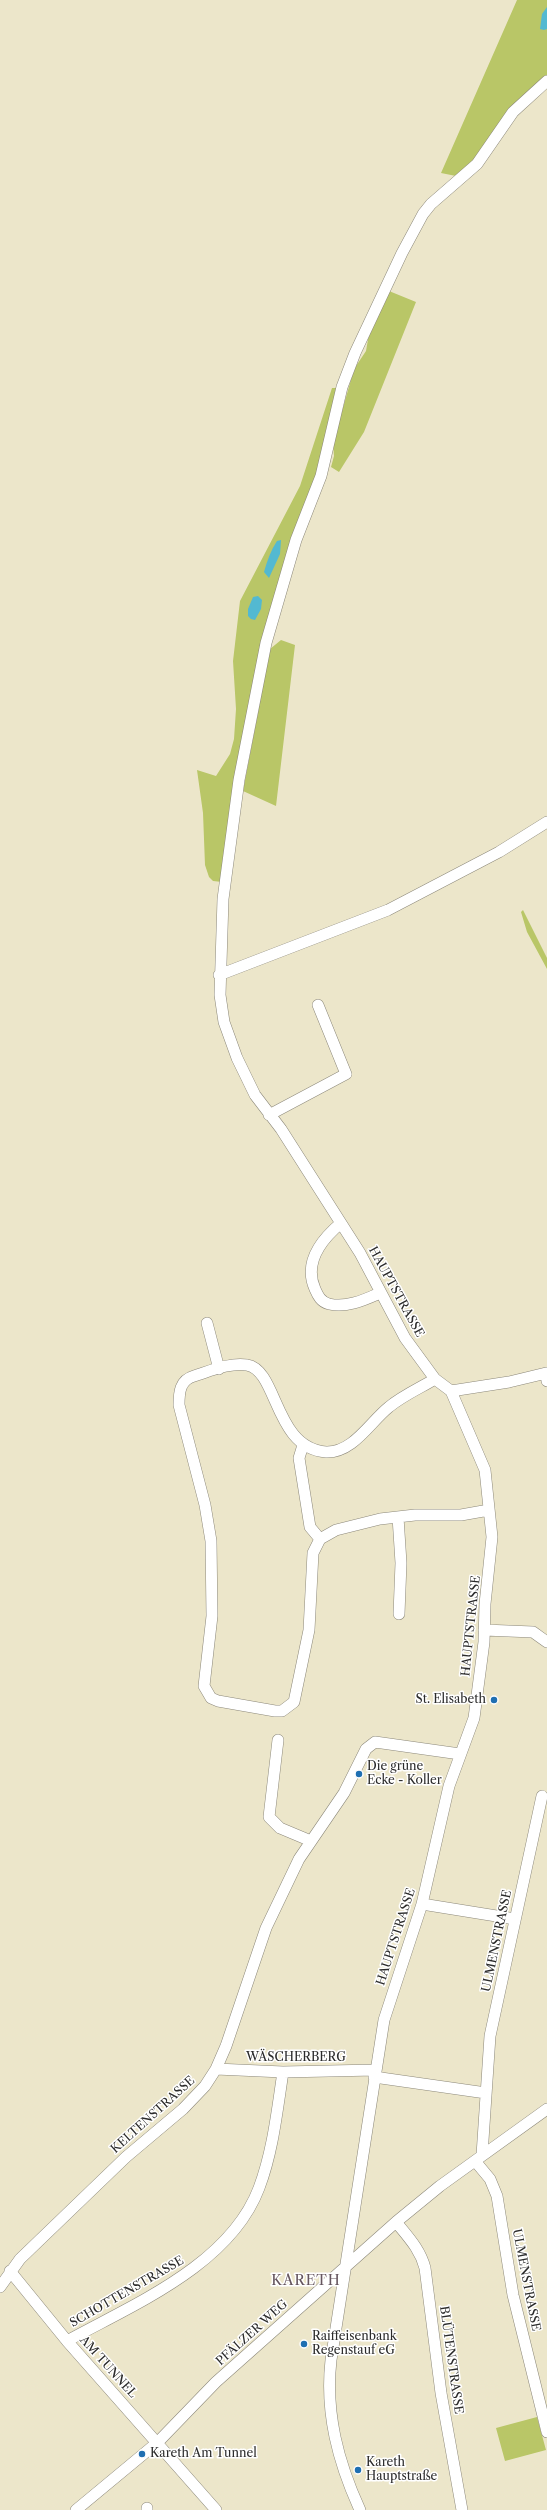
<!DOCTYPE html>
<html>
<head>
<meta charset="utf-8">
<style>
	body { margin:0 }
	canvas { display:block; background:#ece6ca }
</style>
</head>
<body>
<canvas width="547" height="2510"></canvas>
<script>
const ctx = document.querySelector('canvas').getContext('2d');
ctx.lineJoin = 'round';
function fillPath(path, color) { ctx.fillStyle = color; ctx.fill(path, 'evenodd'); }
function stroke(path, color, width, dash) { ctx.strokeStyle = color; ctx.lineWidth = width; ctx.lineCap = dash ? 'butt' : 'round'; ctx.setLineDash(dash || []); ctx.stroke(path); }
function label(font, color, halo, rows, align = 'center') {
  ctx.font = font + ' "Libre Caslon Text",serif'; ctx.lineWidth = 3; ctx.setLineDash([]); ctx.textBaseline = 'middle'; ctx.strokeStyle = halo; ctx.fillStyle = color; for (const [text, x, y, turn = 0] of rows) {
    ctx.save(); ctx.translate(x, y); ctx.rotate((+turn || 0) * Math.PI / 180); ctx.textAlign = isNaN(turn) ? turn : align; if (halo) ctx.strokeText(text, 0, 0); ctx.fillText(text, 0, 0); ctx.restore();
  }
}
const green = new Path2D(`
	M517 0H547V77L473 163 456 176 441 173Z
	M389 291 416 302 364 432 339 472 331 467 334 456 333 443 354 369 366 351 370 328Z
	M332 388H338L325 453 290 551 222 882 213 881 209 877 205 865 203 813 197 770 216 776 230 754 234 739 236 709 233 661 240 601 300 486Z
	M281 640 295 645 276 806 243 791 270 649Z
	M523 910 547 958V969L527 932 521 912Z
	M537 2417 546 2450 505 2461 496 2428Z`);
const water = new Path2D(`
	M547 7V29L544 30 540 29 542 14Z
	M281 540 280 554 269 578 264 572C267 561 271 550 277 541Z
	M258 596 262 600 261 609 255 620 251 619 248 616V609L253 597Z`);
const minor = new Path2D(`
	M219 975 388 910 499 852 547 822
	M269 1115 346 1074 318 1005
	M341 1223C322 1239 303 1262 315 1289 318 1296 321 1302 329 1304 347 1308 364 1300 380 1293
	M207 1323 219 1369
	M435 1379C420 1388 402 1396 389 1407 370 1422 353 1453 326 1452 274 1448 278 1370 247 1365 231 1362 210 1371 194 1376 180 1380 179 1392 179 1405L205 1505 211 1541 212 1616 204 1686 211 1698 218 1701 275 1711H282L294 1702 309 1630 313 1553 320 1539 336 1530 380 1519 415 1515H461L489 1510
	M451 1391 509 1382 546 1373 547 1381
	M303 1445 299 1458 310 1527 320 1539
	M398 1517 401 1563 399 1614
	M484 1630 533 1632 547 1642
	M278 1740 269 1817 280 1828 311 1841
	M422 1904 515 1919
	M216 2069 283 2072 375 2070
	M374 2077 486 2093
	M482 2155 490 2036 542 1796
	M475 2161 490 2179 497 2196 513 2295 547 2432
	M396 2222C408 2237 420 2249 425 2268L441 2393 462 2510
	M10 2271 67 2341 216 2510
	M0 2287 20 2259 126 2157 183 2109 205 2086 216 2069 226 2046 266 1928 299 1859 344 1793 366 1749 375 1742 460 1754
	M67 2341C134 2304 230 2265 259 2188 273 2151 277 2111 283 2072
	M147 2508V2510
	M76 2510 158 2442 216 2382 396 2222 440 2186 547 2109
	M360 2510C338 2462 325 2413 331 2360L384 2020 422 1904 449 1786 474 1718 484 1642 485 1604 492 1537 485 1470 451 1391 435 1379 405 1338 360 1253 281 1129 255 1095 237 1058 224 1022 220 995 223 899 239 780 266 643 296 540 321 476 342 387 355 353 402 253 423 214 431 204 477 164 513 112 547 81`);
const markers = [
	[494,1700,4,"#1f6fb2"],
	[359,1774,4,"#1f6fb2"],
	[304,2344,4,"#1f6fb2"],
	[142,2454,4,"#1f6fb2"],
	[358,2470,4,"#1f6fb2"]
];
const streetNames = [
	["HAUPTSTRASSE",396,1292,61],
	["HAUPTSTRASSE",471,1626,-84],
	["HAUPTSTRASSE",396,1937,-72],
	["ULMENSTRASSE",497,1941,-78],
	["WÄSCHERBERG",296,2058],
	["KELTENSTRASSE",153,2115,-42],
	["ULMENSTRASSE",526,2280,79],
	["SCHOTTENSTRASSE",127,2292,-30],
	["PFÄLZER WEG",252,2333,-42],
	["BLÜTENSTRASSE",451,2360,82],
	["AM TUNNEL",108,2367,48]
];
const poiNames = [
	["St. Elisabeth",486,1700,"right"],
	["Die grüne",367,1767],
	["Ecke - Koller",367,1781],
	["Raiffeisenbank",312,2337],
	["Regenstauf eG",312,2351],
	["Kareth Am Tunnel",150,2454],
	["Kareth",366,2463],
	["Hauptstraße",366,2477]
];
const quarterNames = [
	["KARETH",306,2281]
];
fillPath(green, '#b9c667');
fillPath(water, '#53b9d1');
stroke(minor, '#8c887a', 12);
stroke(minor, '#fff', 11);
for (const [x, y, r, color] of markers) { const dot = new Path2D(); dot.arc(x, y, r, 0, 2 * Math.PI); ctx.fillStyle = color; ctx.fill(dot); stroke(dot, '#fff', 1.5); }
label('12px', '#2b2b2b', '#fff', streetNames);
label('12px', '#2b2b2b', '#fff', poiNames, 'left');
ctx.letterSpacing = '1px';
label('14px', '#65555e', '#fff', quarterNames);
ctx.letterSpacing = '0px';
</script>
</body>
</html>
